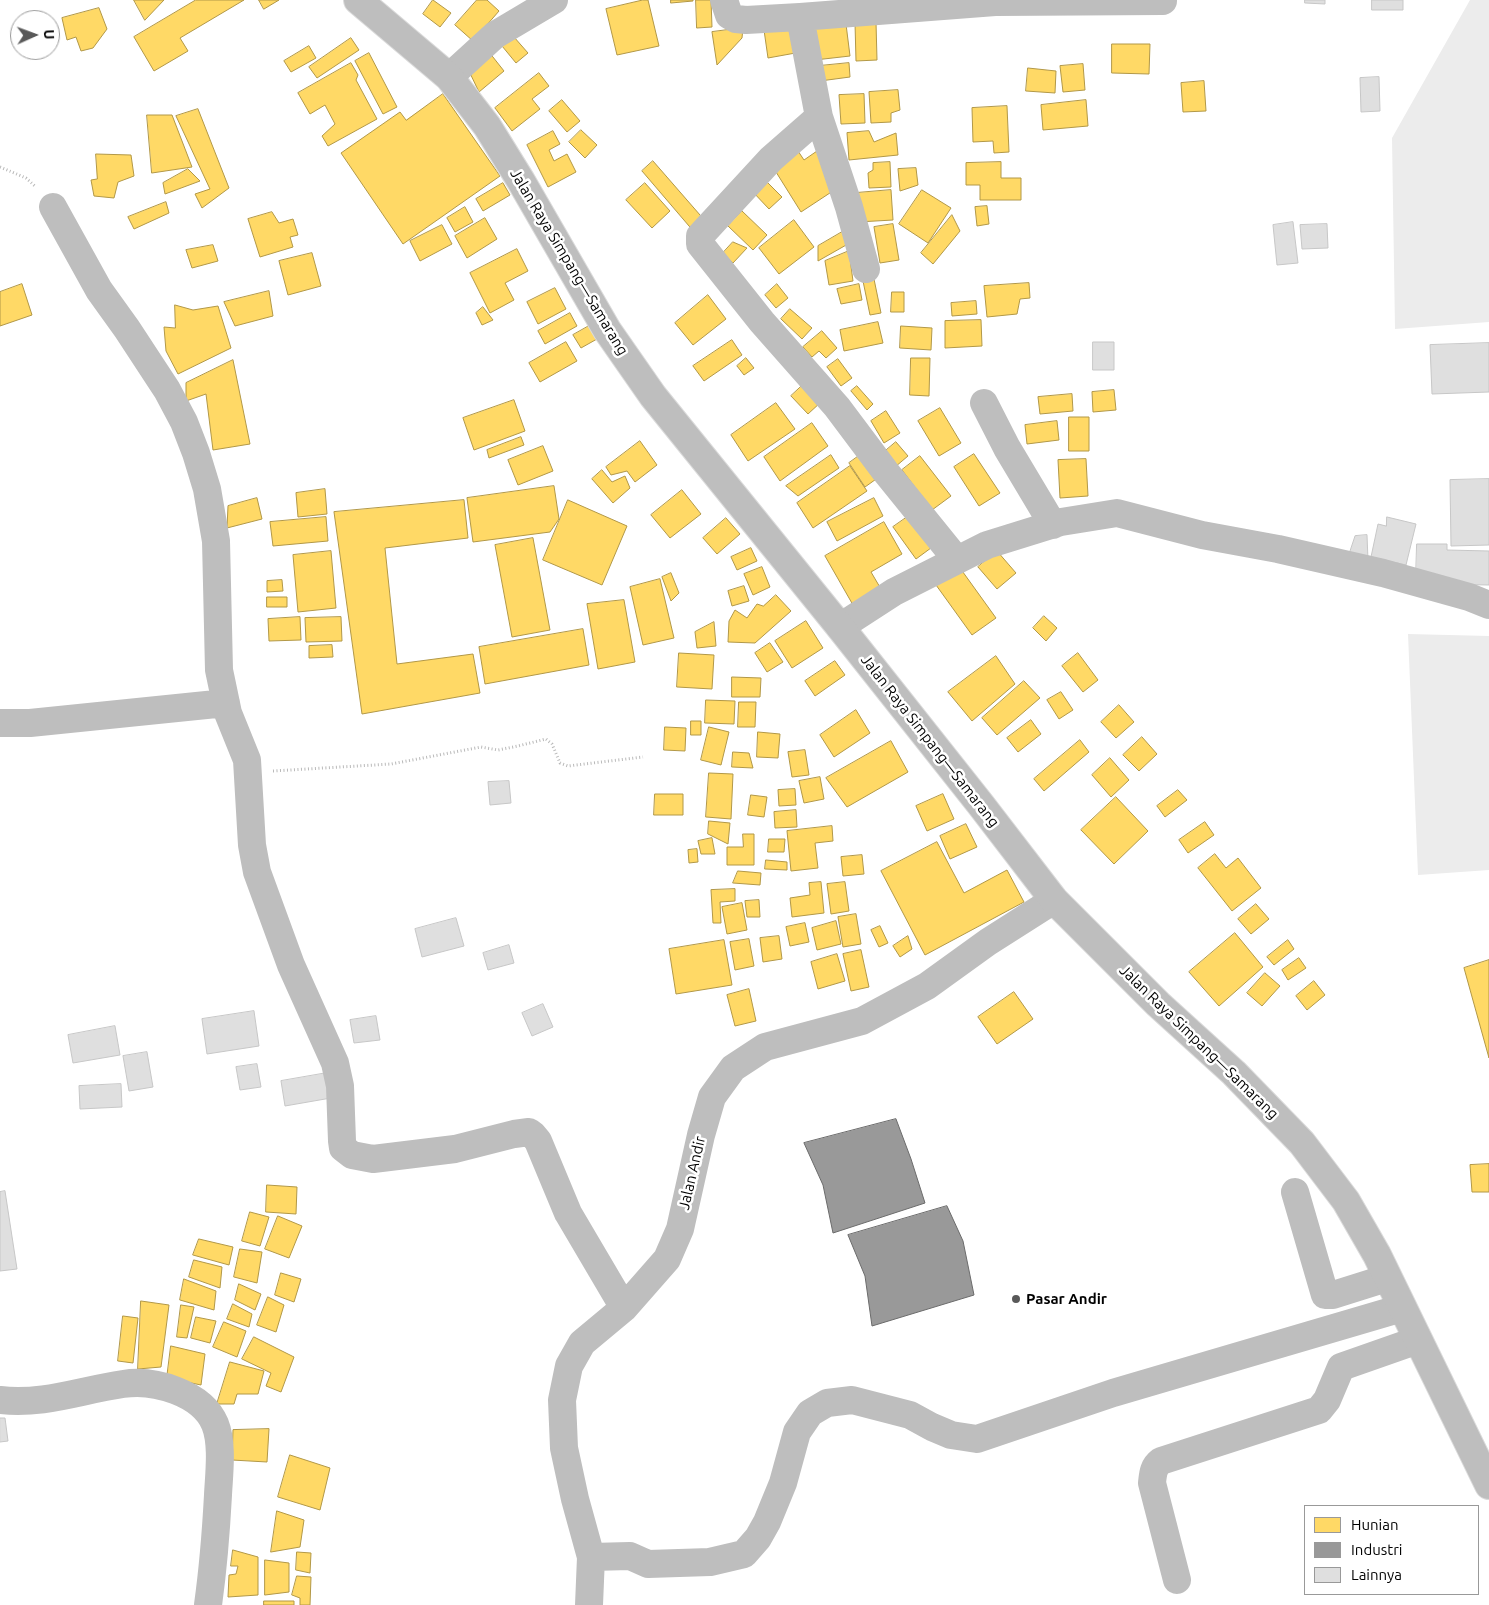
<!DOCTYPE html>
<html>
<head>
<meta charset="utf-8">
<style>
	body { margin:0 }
	#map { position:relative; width:1489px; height:1605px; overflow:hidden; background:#fff; font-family:Ubuntu,sans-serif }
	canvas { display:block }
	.legend { position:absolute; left:1304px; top:1505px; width:175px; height:90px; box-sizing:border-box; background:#fff; border:1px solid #999; margin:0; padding:6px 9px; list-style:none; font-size:15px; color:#000 }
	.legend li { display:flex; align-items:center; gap:10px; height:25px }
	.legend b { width:25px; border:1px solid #999 }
	.north { position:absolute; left:10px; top:10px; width:50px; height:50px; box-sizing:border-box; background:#fff; border:1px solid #999; border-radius:50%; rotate:88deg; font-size:14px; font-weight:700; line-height:20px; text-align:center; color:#000 }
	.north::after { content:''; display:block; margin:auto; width:18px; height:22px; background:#595959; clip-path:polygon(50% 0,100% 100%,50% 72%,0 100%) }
</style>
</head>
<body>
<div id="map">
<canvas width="1489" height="1605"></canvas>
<ul class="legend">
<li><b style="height:14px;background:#ffd966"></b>Hunian</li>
<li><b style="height:14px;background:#999"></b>Industri</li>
<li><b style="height:14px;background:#dfdfdf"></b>Lainnya</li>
</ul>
<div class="north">U</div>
</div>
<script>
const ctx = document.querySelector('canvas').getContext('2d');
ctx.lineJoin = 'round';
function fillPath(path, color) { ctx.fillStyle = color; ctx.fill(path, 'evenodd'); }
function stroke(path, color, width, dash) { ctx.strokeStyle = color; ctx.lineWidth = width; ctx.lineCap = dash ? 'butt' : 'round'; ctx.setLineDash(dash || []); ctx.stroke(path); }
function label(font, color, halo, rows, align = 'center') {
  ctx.font = font + ' Ubuntu,sans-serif'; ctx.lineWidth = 5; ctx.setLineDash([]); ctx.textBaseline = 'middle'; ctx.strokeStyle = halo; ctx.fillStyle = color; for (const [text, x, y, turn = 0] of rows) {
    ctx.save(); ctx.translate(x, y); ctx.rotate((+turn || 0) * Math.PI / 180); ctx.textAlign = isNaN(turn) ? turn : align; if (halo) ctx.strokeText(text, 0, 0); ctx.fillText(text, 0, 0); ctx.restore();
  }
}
const green = new Path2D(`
	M1470 0H1489V322L1395 329 1392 138Z
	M1408 634 1489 636V870L1418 875Z`);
const homes = new Path2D(`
	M134 0H164L145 20Z
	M196 0H244L180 38 188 51 154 71 134 37Z
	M259 0H279L264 9Z
	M433 0 451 13 440 27 423 14Z
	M477 0H487L499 11 473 41 455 25Z
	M643 0H648L659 46 617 55 606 9Z
	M671 0H693V1L671 3Z
	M696 0H711L712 27 697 28Z
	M99 8 107 29 93 48 81 51 76 37 67 40 62 18Z
	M876 22 877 60 856 61 855 23Z
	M846 24 850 56 815 60 812 28Z
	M797 25 801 52 768 58 764 30Z
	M743 28 742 38 717 65 712 32Z
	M514 37 528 53 516 63 502 46Z
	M351 38 359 50 317 78 309 67Z
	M1112 44H1150L1149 74 1112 73Z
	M309 46 316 58 291 72 284 61Z
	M489 52 504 71 479 92 468 69Z
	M369 53 397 107 383 114 355 61Z
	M351 63 358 75 356 80 377 119 328 146 322 136 335 124 325 105 310 114 298 93Z
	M849 63 850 77 820 81 819 66Z
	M1083 64 1085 90 1063 92 1060 66Z
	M1028 68 1056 71 1055 93 1026 91Z
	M539 73 549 86 532 99 540 109 512 131 495 108Z
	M1204 81 1206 111 1183 112 1181 83Z
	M898 90 900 110 891 113V122L871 123 869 92Z
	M443 94 500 176 403 244 341 153 400 112 406 120Z
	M864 94 865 123 841 124 839 95Z
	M562 100 580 121 567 132 549 111Z
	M1086 100 1088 126 1043 130 1041 105Z
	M1007 106 1009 152 994 153 993 141 973 142 972 108Z
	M198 109 229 188 202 208 195 194 210 189 176 116Z
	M147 115H172L192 167 152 173Z
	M581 130 597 145 585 158 569 142Z
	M553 131 560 144 549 150 554 161 567 154 576 172 548 187 527 145Z
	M869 131 874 142 896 133 898 155 849 160 847 133Z
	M796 148 804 160 817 151 839 187 801 212 771 164Z
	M96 154 131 155 134 176 118 182 114 198 94 196 91 180 97 179Z
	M653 161 707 223 695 233 642 171Z
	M890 162 891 187 869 188 868 173 873 170V163Z
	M1001 162V178H1021V200H980V185H966V163Z
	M916 168 918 185 900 191 898 169Z
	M188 169 200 181 165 194 163 183Z
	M764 179 782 197 769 209 752 191Z
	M503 183 510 195 483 211 476 199Z
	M645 183 670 211 652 228 626 200Z
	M891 190 893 220 858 222 856 193Z
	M922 190 951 208 928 243 899 224Z
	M166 202 169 213 134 229 128 217Z
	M987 206 989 224 977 226 975 207Z
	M465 207 473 222 455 232 447 218Z
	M742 211 767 235 753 250 728 226Z
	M272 212 279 223 293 219 298 235 290 237 293 247 260 257 248 219Z
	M952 215 960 231 933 264 921 253Z
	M485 218 497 239 467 258 455 236Z
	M794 220 814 247 779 274 759 248Z
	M893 224 899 260 880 263 874 227Z
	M442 225 452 244 420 261 410 241Z
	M849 228 855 240 818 261V246Z
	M733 242 747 248 733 263 723 253Z
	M213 245 218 261 192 268 186 250Z
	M517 249 528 271 505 283 514 300 490 313 470 273Z
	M849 251 853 281 829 285 825 261Z
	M312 253 321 286 288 295 279 261Z
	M874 279 881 313 870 315 863 281Z
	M1029 283 1030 298 1020 299 1017 314 987 317 984 286Z
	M22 284 32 315 0 326V292Z
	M777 284 788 298 776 308 765 295Z
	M859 284 862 300 841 304 837 289Z
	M555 288 566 309 538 324 527 302Z
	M269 291 273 316 235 326 224 302Z
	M892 292H904V312H891Z
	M708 295 726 319 693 345 675 323Z
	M976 301 977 314 952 316 951 303Z
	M175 305 193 310 218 306 231 348 178 374 166 351 164 327 175 328Z
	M483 307 493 320 482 325 476 313Z
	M790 309 812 328 802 339 781 319Z
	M570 313 577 326 545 344 538 331Z
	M981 320 982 346 945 348V321Z
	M878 322 883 343 844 351 840 330Z
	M589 326 597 339 581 348 573 335Z
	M901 326 932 328 931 350 900 348Z
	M822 331 837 348 826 358 819 351 812 357 803 347Z
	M732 340 742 355 704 381 693 366Z
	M566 342 577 361 540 382 529 363Z
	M746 358 754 368 744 375 737 366Z
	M911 358H930L929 396 910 395Z
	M838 359 852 378 841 386 827 367Z
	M233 360 250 444 213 450 206 394 186 401V383Z
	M804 384 821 402 808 414 791 396Z
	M857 386 873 404 867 410 851 391Z
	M1114 390 1116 410 1093 412 1092 392Z
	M1072 394 1073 411 1040 414 1038 397Z
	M514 400 525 431 474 450 463 418Z
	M776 403 795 429 748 461 731 435Z
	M940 408 961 443 939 456 918 421Z
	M886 411 900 433 884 443 871 421Z
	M1069 417H1089V451H1069Z
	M1057 421 1059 440 1027 444 1025 425Z
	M812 423 828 446 780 481 764 457Z
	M521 437 524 445 489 458 487 450Z
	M640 441 657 465 635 482 627 471 611 475 606 467Z
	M896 442 908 456 895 467 883 453Z
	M543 446 553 471 518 485 508 460Z
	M863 453 879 477 865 487 849 463Z
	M974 454 1000 493 979 506 954 467Z
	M831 455 839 468 798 496 786 486Z
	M920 456 951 496 932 510 902 470Z
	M1086 459 1088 496 1060 498 1058 460Z
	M850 466 867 491 813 528 797 503Z
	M602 470 612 482 625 476 630 488 613 503 592 479Z
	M554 486 559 519 550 532 473 542 467 498Z
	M325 489 327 514 298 517 296 493Z
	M682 490 701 514 670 538 651 515Z
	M257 498 262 519 227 528 228 506Z
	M874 498 883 516 837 541 827 522Z
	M464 500 468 538 385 548 397 664 473 654 480 693 362 714 334 512Z
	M568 500 627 526 602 585 543 560Z
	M913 513 935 545 916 559 893 527Z
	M326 517 328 541 273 546 270 522Z
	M726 518 740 534 717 554 703 538Z
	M884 522 902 554 871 572 881 589 853 605 825 556Z
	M533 538 550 630 512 637 495 545Z
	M751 548 757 561 737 570 731 557Z
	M331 551 336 608 298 612 293 555Z
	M997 551 1016 573 997 589 978 567Z
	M762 567 770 587 753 595 744 574Z
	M960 568 996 618 972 635 936 585Z
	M671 573 679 593 671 601 662 577Z
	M660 579 674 638 643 645 630 587Z
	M282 580 283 591 267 592V581Z
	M744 586 749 601 732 606 728 591Z
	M776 595 791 611 755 643 728 642 729 621 735 610 747 618 757 604 763 606Z
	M267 597H287V607H267Z
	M624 600 635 662 598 669 587 604Z
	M1044 616 1057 628 1046 641 1033 628Z
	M300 617 301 640 269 641 268 619Z
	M341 617 342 641 306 642 305 618Z
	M806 621 823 648 792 668 775 641Z
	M714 622 716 646 697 648 695 632Z
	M583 629 589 665 485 684 479 647Z
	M770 643 783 662 767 672 755 653Z
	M332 645 333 657 309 658V646Z
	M679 653 714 655 712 689 677 687Z
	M1078 653 1098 680 1083 692 1062 666Z
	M996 656 1015 684 972 721 948 692Z
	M835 661 845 675 815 696 805 681Z
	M732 677 761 678 760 697H732Z
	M1024 681 1040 698 997 735 982 718Z
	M1061 692 1073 710 1059 719 1047 700Z
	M706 700 735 701 734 724 705 723Z
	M739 702H756L755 727H738Z
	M1119 705 1134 722 1116 738 1101 722Z
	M856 710 870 733 834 757 820 735Z
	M1031 720 1041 734 1018 752 1007 738Z
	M691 721H701V735H691Z
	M665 727 686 728 685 751 664 750Z
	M709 727 729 732 721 765 701 760Z
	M758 732 780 734 778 758 757 757Z
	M1142 737 1157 754 1139 771 1123 755Z
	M1080 740 1089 752 1044 791 1034 779Z
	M891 741 908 772 847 807 826 778Z
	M805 750 809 775 792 777 788 752Z
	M733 752 749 753 753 768 732 767Z
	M1110 758 1129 780 1111 797 1092 775Z
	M709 773 733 774 731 819 706 817Z
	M820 777 824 799 804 803 799 781Z
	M795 789 796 805 779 806 778 790Z
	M1178 790 1187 800 1165 817 1157 806Z
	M655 794H683V815H654Z
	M943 794 954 819 927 831 916 806Z
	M751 795 767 797 764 817 748 815Z
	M1116 797 1148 831 1114 864 1081 830Z
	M796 810 797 827 775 828 774 812Z
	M709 821 730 823 728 844 708 834Z
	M1205 822 1214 835 1188 853 1179 840Z
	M966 824 977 847 950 859 940 836Z
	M832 826 833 841 815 843 818 868 791 871 787 831Z
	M743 834H754V865H727V847H743Z
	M712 838 715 854H701L698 841Z
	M769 839H785L784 852H768Z
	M937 842 964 893 1007 870 1024 902 925 955 881 871Z
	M697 849 698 862 689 863 688 850Z
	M1215 854 1226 868 1238 858 1261 888 1232 911 1198 868Z
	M862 855 864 874 843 876 841 857Z
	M766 860 787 862V870L765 869Z
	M738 871 761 873 760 885 733 883Z
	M821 882 824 913 792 917 790 898 810 895 809 883Z
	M845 882 849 911 831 914 827 884Z
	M735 889V901L720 902 721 923H713L711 890Z
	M759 900 760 917H747L745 901Z
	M742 903 747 930 727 934 722 907Z
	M1256 904 1269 919 1251 934 1238 919Z
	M856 914 861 944 843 947 838 917Z
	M836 921 841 944 817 950 812 928Z
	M805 923 809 942 790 946 786 927Z
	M880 926 888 943 879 947 871 930Z
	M1235 933 1263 967 1219 1006 1189 972Z
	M779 936 782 959 763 962 760 938Z
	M908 936 912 949 900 957 893 946Z
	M749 939 754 966 735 970 730 942Z
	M724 940 732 985 676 994 669 949Z
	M1288 940 1294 949 1274 965 1267 957Z
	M861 950 869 987 851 991 843 954Z
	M837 954 845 981 818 989 811 962Z
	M1299 958 1306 968 1288 980 1282 970Z
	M1489 960V1058L1464 968Z
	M1265 973 1280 986 1262 1006 1247 993Z
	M1314 981 1325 995 1307 1010 1296 996Z
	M749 989 756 1021 735 1026 727 995Z
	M1014 992 1033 1019 997 1044 978 1017Z
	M1489 1164V1192H1472L1470 1165Z
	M267 1185 297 1187 296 1214 266 1212Z
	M250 1212 269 1217 260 1246 242 1241Z
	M278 1216 302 1226 289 1258 265 1249Z
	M199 1239 233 1247 229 1265 193 1255Z
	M240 1249 262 1252 257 1283 234 1277Z
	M194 1260 222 1267 220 1288 189 1277Z
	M281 1273 301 1279 294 1302 275 1295Z
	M184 1279 216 1291 214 1310 180 1300Z
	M239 1284 261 1294 255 1310 235 1300Z
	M268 1297 284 1305 276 1332 257 1325Z
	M141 1301 169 1305 161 1367 138 1369Z
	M233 1304 252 1314 249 1327 227 1319Z
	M181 1305 194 1307 187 1338 177 1337Z
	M123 1316 138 1318 133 1363 118 1361Z
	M196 1317 216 1321 210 1343 191 1338Z
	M224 1322 246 1331 237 1357 213 1347Z
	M254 1337 294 1357 281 1392 266 1386 271 1373 242 1359Z
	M171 1346 205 1354 201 1385 167 1378Z
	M230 1362 264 1371 258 1394H237L234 1404H217Z
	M269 1429 267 1462 232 1460 233 1430Z
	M290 1455 330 1468 320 1510 278 1497Z
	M277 1511 304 1520 300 1547 271 1552Z
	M233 1550 258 1557V1595L228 1597 229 1575 236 1574 238 1566H231Z
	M297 1552 311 1553 310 1573 296 1570Z
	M265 1560 289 1563V1592L265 1595Z
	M297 1576 311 1577 310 1605H300V1598L292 1595Z
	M264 1601H294V1605H264Z`);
const industry = new Path2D(`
	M896 1119 911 1159 925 1203 833 1233 823 1185 804 1143Z
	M947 1206 963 1241 974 1295 872 1326 865 1276 848 1235Z`);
const building = new Path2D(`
	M1305 0H1325V4L1305 3Z
	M1372 0H1403V10H1372Z
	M1379 77 1380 111 1361 112 1360 78Z
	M1293 222 1298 263 1277 265 1273 225Z
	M1327 224 1328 248 1302 249 1300 225Z
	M1093 342H1114V370H1093Z
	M1489 343V392L1432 394 1430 345Z
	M1489 479V545L1451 546 1450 480Z
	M1387 517 1416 524 1406 565 1371 557 1378 524 1386 526Z
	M1367 535 1368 560 1349 554 1355 536Z
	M1417 544H1447V550L1489 551V585L1435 584 1416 575Z
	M509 781 511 803 490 805 488 782Z
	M456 918 464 946 422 957 415 929Z
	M509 945 514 963 488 970 483 953Z
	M543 1004 553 1027 532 1036 522 1013Z
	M254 1011 259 1046 207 1054 202 1019Z
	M376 1016 380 1040 354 1043 350 1020Z
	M115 1026 120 1055 73 1063 68 1035Z
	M147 1052 153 1087 129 1091 123 1056Z
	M257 1064 261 1087 240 1090 236 1067Z
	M327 1073 331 1098 285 1106 281 1081Z
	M121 1084 122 1107 80 1109 79 1086Z
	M5 1191 17 1269 0 1271V1192Z
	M0 1418H5L8 1441 0 1442Z`);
const path = new Path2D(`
	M0 167 26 178 36 187
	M273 771 391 764 481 747 498 750 518 746 546 739 552 744 560 763 568 766 643 757`);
const minor = new Path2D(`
	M724 0 729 15 736 19 746 20 800 17 995 2 1163 1
	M800 17 819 117 849 207 866 269
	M449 77 495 35 554 0
	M819 117 771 159 700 236V244L762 322 837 407 885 471 957 560
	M53 207 99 290 127 329 167 390 184 422 196 453 207 489 216 541 219 670 228 713 247 760 252 845 257 872 291 965 335 1063 340 1086 342 1141 343 1148 352 1155 373 1159 455 1149 514 1134 529 1132 533 1135 538 1141 568 1213 624 1308
	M984 403 1007 448 1053 525
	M840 627 894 592 987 545 1061 522 1117 513 1202 535 1278 549 1383 573 1469 597 1489 605
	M0 723H30L226 703
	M1295 1192 1325 1295H1333L1387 1278
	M0 1400C44 1405 81 1390 123 1384 154 1379 202 1393 215 1424 223 1444 219 1474 218 1495 216 1532 213 1569 208 1605
	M591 1557 630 1556 648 1564 710 1562 744 1554 758 1538 767 1522 783 1483 797 1432 810 1413 827 1403 852 1400 910 1415 932 1427 951 1435 977 1439 1113 1393 1402 1308
	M1177 1580 1152 1483C1153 1474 1153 1467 1161 1461L1319 1410 1327 1400 1341 1367 1418 1340
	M589 1605 591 1557 575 1499 564 1448 562 1400 569 1366 582 1343 624 1308 667 1259 680 1229 701 1135 712 1097 733 1068 765 1047 862 1021 927 986 988 942 1054 900`);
const major = new Path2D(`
	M358 0 449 77 487 126 521 181 607 330 653 396 840 627 981 805 1054 900 1158 1004 1234 1073 1302 1143 1346 1201 1377 1255 1489 1485`);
const markers = [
	[1016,1299,5,"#595959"]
];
const streetNames = [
	["Jalan Raya Simpang—Samarang",569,262,59],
	["Jalan Raya Simpang—Samarang",930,741,52],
	["Jalan Raya Simpang—Samarang",1199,1042,44],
	["Jalan Andir",692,1173,-77]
];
const poiNames = [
	["Pasar Andir",1026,1299]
];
fillPath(green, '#ececec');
fillPath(homes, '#ffd966');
stroke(homes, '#b29847', 1);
fillPath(industry, '#999');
stroke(industry, '#6b6b6b', 1);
fillPath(building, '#dfdfdf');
stroke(building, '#c7c7c7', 1);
stroke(major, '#dbdbdb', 30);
stroke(path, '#b9b9b9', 3, [1, 2.5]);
stroke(minor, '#bebebe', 28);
stroke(major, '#bebebe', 28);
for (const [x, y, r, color] of markers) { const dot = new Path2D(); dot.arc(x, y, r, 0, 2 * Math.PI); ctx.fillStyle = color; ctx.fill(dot); stroke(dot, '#fff', 2); }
label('15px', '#000', '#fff', streetNames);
label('bold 15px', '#000', '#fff', poiNames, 'left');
</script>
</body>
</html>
